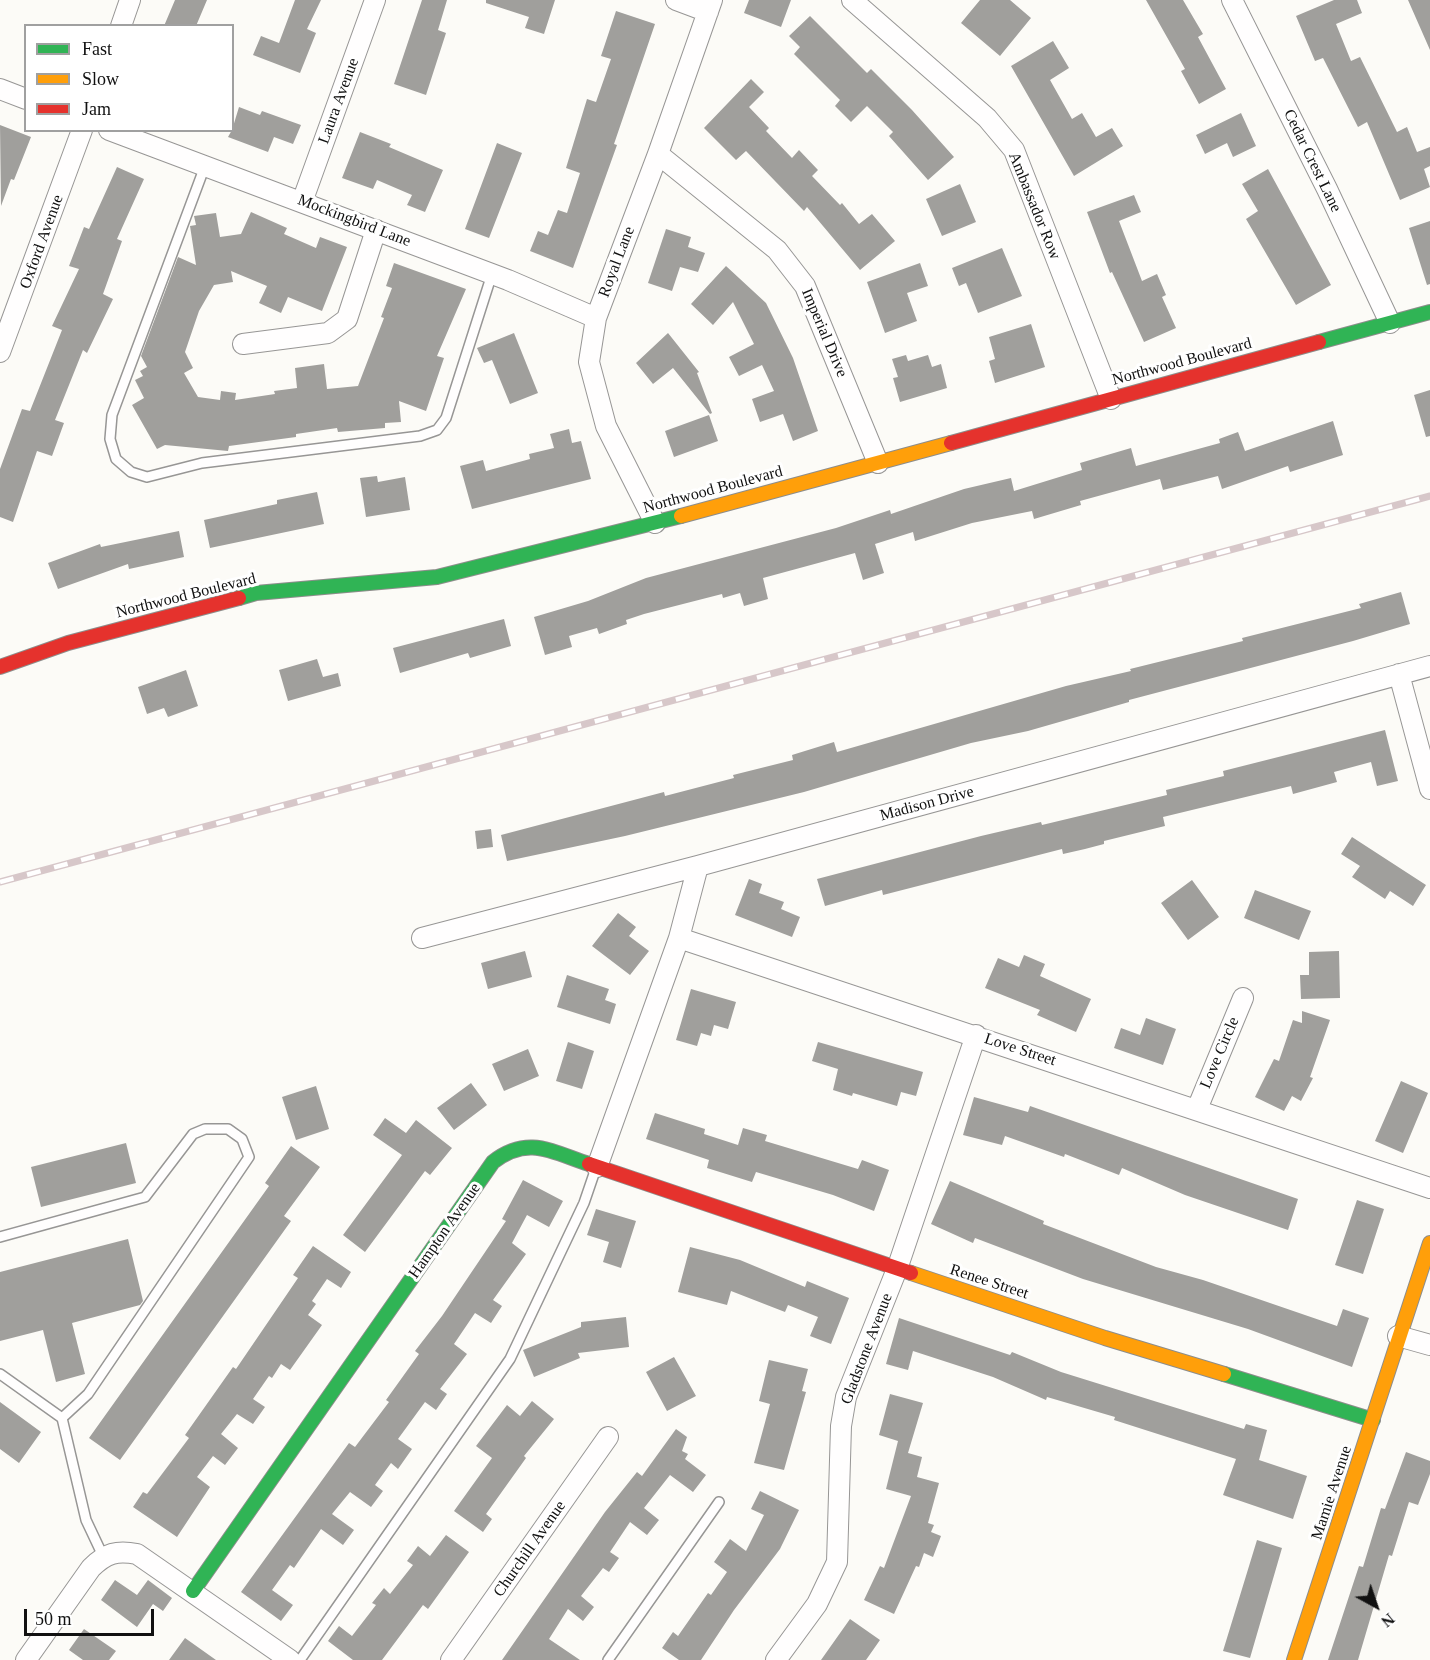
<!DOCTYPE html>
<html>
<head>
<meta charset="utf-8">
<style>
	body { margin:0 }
	#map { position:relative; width:1430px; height:1660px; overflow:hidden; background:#fcfbf7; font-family:Georgia,serif }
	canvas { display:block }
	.legend { position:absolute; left:24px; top:24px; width:210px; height:108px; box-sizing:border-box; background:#fff; border:2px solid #a0a0a0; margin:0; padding:8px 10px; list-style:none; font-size:18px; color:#111 }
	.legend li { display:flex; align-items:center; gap:12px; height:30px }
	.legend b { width:30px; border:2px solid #a0a0a0 }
	.north { position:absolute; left:1346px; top:1576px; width:60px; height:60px; -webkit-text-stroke:4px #fff; paint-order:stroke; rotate:140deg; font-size:16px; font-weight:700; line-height:24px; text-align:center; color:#111 }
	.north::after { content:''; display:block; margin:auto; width:21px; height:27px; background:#111; clip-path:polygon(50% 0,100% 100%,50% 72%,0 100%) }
	.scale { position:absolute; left:24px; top:1609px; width:130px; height:27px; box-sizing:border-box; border:3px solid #111; border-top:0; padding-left:8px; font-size:18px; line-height:21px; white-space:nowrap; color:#111; -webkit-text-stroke:4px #fff; paint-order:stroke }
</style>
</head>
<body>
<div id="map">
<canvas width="1430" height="1660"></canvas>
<ul class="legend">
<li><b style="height:8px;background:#30b455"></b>Fast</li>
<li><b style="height:8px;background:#ff9f0a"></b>Slow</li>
<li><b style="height:8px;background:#e5322d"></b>Jam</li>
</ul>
<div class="north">N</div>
<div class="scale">50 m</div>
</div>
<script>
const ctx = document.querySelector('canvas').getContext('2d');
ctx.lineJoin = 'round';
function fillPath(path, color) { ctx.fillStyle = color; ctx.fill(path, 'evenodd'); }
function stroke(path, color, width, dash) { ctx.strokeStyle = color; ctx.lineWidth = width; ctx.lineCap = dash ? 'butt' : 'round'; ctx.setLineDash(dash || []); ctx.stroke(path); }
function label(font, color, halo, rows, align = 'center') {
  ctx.font = font + ' Georgia,serif'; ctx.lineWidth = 6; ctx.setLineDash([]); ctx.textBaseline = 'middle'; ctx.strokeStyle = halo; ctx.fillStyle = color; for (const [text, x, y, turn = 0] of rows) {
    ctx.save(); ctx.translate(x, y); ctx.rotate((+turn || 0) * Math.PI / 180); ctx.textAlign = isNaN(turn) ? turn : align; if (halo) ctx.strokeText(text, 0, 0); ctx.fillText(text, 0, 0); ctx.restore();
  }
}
const building = new Path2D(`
	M175 0H207L196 26H164Z
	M295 0H321L307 29 316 33 300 73 253 55 261 36 279 43Z
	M422 0H447L438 30 446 33 426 95 394 84Z
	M486 0H555L544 34 525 28 529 17 486 3Z
	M749 0H791L781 27 744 13Z
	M980 0H1010L1031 18 1000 56 961 23Z
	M1146 0H1183L1203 34 1198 37 1226 89 1199 104 1181 71 1185 69Z
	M1334 0H1357L1362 13 1336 24 1351 61 1360 57 1397 132 1407 127 1417 152 1430 147V166L1424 169 1430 187 1400 200 1367 122 1358 127 1323 58 1315 61 1296 16Z
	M1408 0H1430V50Z
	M616 11 655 24 614 144 617 145 573 268 530 251 538 231 548 235 558 210 567 213 580 173 566 168 587 99 596 102 611 59 601 56Z
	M810 16 867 73 871 69 912 110 954 157 928 180 889 136 893 132 867 106 851 122 835 106 840 100 794 54 800 47 789 36Z
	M1053 41 1069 68 1050 80 1072 119 1082 113 1096 137 1112 128 1123 146 1074 176 1011 66Z
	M751 79 764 92 749 107 769 128 766 131 792 158 799 150 818 170 812 176 840 205 842 203 859 224 872 214 895 241 860 270 807 207 804 211 746 151 736 160 704 128Z
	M239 107 260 115 262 111 301 125 293 144 274 137 268 152 228 137 232 130Z
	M1241 113 1256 146 1233 157 1227 143 1205 154 1196 135Z
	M0 125 31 137 14 180 11 179 1 206Z
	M360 132 391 144 389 147 443 170 425 212 407 205 412 195 377 180 373 189 342 178Z
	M497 143 522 153 489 238 465 229Z
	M117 167 144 179 117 239 122 241 103 294 113 299 87 353 83 350 55 420 64 423 52 456 37 451 13 522 0 517V469L22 409 30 411 62 330 52 326 79 269 69 266 84 227 89 229Z
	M1268 169 1331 285 1296 305 1246 219 1258 211 1242 184Z
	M960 184 976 222 942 236 926 199Z
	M1134 195 1141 212 1119 221 1142 281 1157 274 1166 295 1162 297 1176 328 1144 342 1112 272 1110 273 1087 212Z
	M251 212 287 228 284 234 316 248 320 237 347 247 322 311 288 297 281 313 259 303 267 286 231 271 233 282 214 285 199 311 185 352 193 368 184 373 198 397 220 400 221 391 236 393 235 400 275 394 274 391 297 388 295 368 324 364 327 389 358 386 384 318 381 317 392 288 386 286 394 263 466 289 437 356 444 358 426 411 399 401 401 422 385 423V428L338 432 337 428 296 434V437L229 446 228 451 165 445 157 449 132 405 144 398 135 380 143 376 140 371 147 367 141 356 178 257 196 265 190 226 196 225 194 216 216 213 220 237 241 234Z
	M1430 221V284L1427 285 1409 228Z
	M666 229 691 237 688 247 705 253 698 272 680 267 672 291 648 283Z
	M1002 248 1022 296 978 313 966 283 959 286 952 268Z
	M920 263 928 286 907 293 917 321 885 333 867 282Z
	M726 266 766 303 793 358 818 431 793 441 783 414 760 422 752 399 774 391 762 365 739 376 729 357 754 344 733 302 713 325 691 304Z
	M1031 324 1045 367 995 383 989 361 995 359 989 337Z
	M514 333 538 393 510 404 492 360 484 363 477 348Z
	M668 333 699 372 697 373 712 413 710 414 673 368 653 384 636 363Z
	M906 355 908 361 928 355 932 367 941 364 947 388 900 402 893 378 898 377 892 359Z
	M1430 390V436L1426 437 1414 395Z
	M709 415 718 441 674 457 665 431Z
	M1333 421 1343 455 1290 472 1288 466 1222 489 1218 476 1163 490 1160 479 1080 501 1081 505 1034 519 1032 511 972 523 915 541 913 532 875 544 884 573 863 580 855 553 763 578 768 599 744 606 740 593 723 598 722 594 644 614 626 620 627 624 599 634 597 628 569 636 572 647 545 655 534 617 588 601 646 578 836 528 890 510 891 514 964 489 1011 478 1014 491 1082 470 1080 463 1131 448 1136 466 1220 443 1219 439 1238 432 1245 451Z
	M569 429 572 443 581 441 591 479 472 509 460 466 483 460 486 471 530 459 529 454 554 448 550 434Z
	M377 476 378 482 405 477 410 510 366 517 360 478Z
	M317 492 324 524 210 548 204 520 277 504V500Z
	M179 531 184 557 129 569 128 564 58 589 48 563 100 544 101 547Z
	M1401 592 1410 624 1353 641 1129 700V702L1028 731 971 743 804 792 625 836 507 861 501 835 664 792 665 796 734 778 733 775 793 760 792 755 834 742 837 752 1066 686 1131 671 1130 669 1243 641 1242 638 1361 608 1359 604Z
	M504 619 511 646 470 658 468 653 400 673 393 648Z
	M317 659 323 677 338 673 341 686 288 701 279 670Z
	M186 670 198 706 168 717 164 708 147 714 138 687Z
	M1385 730 1398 781 1377 786 1371 762 1334 772 1337 782 1293 794 1291 786 1163 817 1165 826 1104 841V844L1085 849 1063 854 1062 849 883 895 882 890 825 906 817 879 981 836 1041 822 1042 825 1167 795 1166 790 1224 776 1223 771Z
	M491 829 493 847 477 849 475 831Z
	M1352 837 1426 885 1413 906 1390 891 1385 899 1352 877 1360 866 1341 854Z
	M749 879 762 884 759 893 784 902 781 909 800 917 792 937 735 915Z
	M1192 880 1219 917 1188 940 1161 903Z
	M1255 890 1311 911 1299 940 1244 918Z
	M618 913 636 927 629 936 649 951 630 975 592 946Z
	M525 951 532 977 488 989 481 963Z
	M1339 951 1340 998 1301 999 1300 975H1309V952Z
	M1024 955 1045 964 1040 976 1091 999 1076 1032 1037 1015 1040 1010 985 988 998 958 1019 967Z
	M567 975 609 989 605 1000 616 1004 610 1024 557 1007Z
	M691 989 736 1002 728 1029 714 1025 711 1036 701 1033 697 1046 676 1040Z
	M1302 1011 1330 1020 1310 1077 1313 1078 1301 1101 1292 1096 1284 1111 1255 1097 1274 1059 1279 1061 1293 1020 1302 1023Z
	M1146 1018 1176 1029 1163 1065 1114 1048 1121 1028 1140 1035Z
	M568 1042 594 1051 582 1089 556 1081Z
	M818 1042 923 1072 916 1096 901 1092 897 1106 853 1093 852 1096 833 1090 838 1069 812 1061Z
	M528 1049 539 1076 504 1091 492 1064Z
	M1401 1081 1428 1093 1403 1153 1375 1141Z
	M471 1083 487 1105 454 1130 437 1108Z
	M316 1086 329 1129 296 1140 282 1097Z
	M974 1097 1028 1112 1030 1106 1298 1199 1288 1230 1185 1195 1122 1168 1119 1175 1065 1154 1064 1157 1005 1136 1002 1145 963 1135Z
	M655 1113 705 1129 704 1134 738 1145 743 1128 767 1135 765 1141 858 1169 862 1160 889 1170 874 1211 833 1195 756 1172 752 1182 707 1168 709 1160 646 1139Z
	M385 1118 406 1133 416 1120 452 1148 430 1175 425 1171 365 1252 343 1235 402 1155 373 1135Z
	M126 1143 136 1183 41 1207 31 1167Z
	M291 1146 320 1167 284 1216 291 1221 120 1460 89 1438 269 1186 265 1183Z
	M523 1180 563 1201 549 1227 527 1215 512 1243 526 1254 493 1300 502 1306 491 1323 475 1313 454 1344 467 1354 440 1389 447 1394 436 1410 425 1402 398 1439 412 1449 398 1469 391 1463 375 1485 383 1491 371 1507 350 1492 332 1514 354 1530 343 1545 321 1529 294 1568 290 1565 272 1590 293 1605 281 1621 241 1592 349 1443 355 1447 389 1402 386 1400 419 1354 415 1351 442 1316 506 1221 502 1219Z
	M950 1181 1044 1221 1043 1224 1156 1267 1203 1280 1337 1326 1343 1309 1369 1318 1352 1367 1248 1329 1083 1279 975 1238 973 1243 931 1224Z
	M1357 1200 1384 1209 1363 1274 1335 1265Z
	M596 1209 636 1221 621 1268 603 1262 609 1242 587 1235Z
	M128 1239 143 1301 140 1305 72 1323 85 1374 56 1382 43 1330 0 1341V1272Z
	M313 1246 351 1272 341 1288 327 1279 312 1301 316 1304 308 1315 322 1325 290 1370 281 1364 272 1378 269 1376 253 1399 265 1407 253 1424 237 1414 221 1434 238 1448 225 1465 213 1456 197 1477 210 1487 177 1537 133 1507 143 1492 147 1494 189 1438 185 1435 233 1367 236 1369 298 1278 293 1275Z
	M690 1247 740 1260 805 1287 807 1281 849 1298 831 1344 810 1336 818 1317 788 1305 785 1312 731 1291 727 1305 678 1292Z
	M626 1317 629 1347 578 1353 580 1358 534 1377 523 1350 581 1327V1322Z
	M899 1318 1010 1355 1012 1352 1061 1372 1244 1429 1246 1424 1267 1430 1259 1460 1307 1476 1293 1519 1223 1495 1236 1459 1114 1420 1115 1417 1047 1397 1046 1400 993 1377 913 1351 908 1370 886 1364Z
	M674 1357 696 1396 667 1411 646 1372Z
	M769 1360 808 1369 802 1391 806 1392 784 1470 754 1463 770 1404 759 1401Z
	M890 1394 923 1403 908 1453 922 1457 917 1477 939 1483 928 1523 934 1525 931 1532 941 1536 933 1557 924 1553 919 1567 916 1566 894 1614 864 1600 880 1566 884 1568 911 1496 886 1489 898 1441 879 1435Z
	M532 1401 554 1419 524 1456 526 1458 486 1514 492 1519 483 1532 454 1511 492 1458 476 1446 507 1405 520 1416Z
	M0 1402 41 1432 19 1463 0 1449Z
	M676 1429 687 1437 682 1451 688 1454 685 1459 706 1475 693 1492 670 1475 644 1508 659 1520 647 1535 630 1522 610 1552 619 1558 609 1572 603 1568 581 1596 594 1607 583 1621 568 1609 549 1639 580 1660H502L605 1512 637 1472 642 1476Z
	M1406 1452 1430 1461V1474L1418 1505 1409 1502 1392 1556 1389 1555 1358 1660H1328L1359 1566 1363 1567 1381 1508 1385 1509Z
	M760 1491 799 1510 780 1549 734 1610 701 1660H679L662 1648 673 1632 678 1636 708 1593 711 1595 727 1572 714 1562 730 1539 746 1551 764 1515 751 1509Z
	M446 1535 469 1552 428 1609 423 1605 382 1660H353L328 1641 339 1626 352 1636 376 1605 372 1603 384 1588 390 1594 413 1565 407 1561 418 1546 430 1556Z
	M1257 1540 1282 1548 1250 1658 1223 1651Z
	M115 1580 137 1595 148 1580 172 1598 163 1611 153 1604 137 1627 101 1600Z
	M850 1619 880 1640 866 1660H821Z
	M84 1629 116 1651 109 1660H83L69 1650Z
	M185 1638 216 1660H169Z`);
const lane = new Path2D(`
	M205 166 112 415 110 439 116 459 131 472 147 477 202 463 420 436 437 430 446 418 492 274
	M0 1237 145 1197 193 1134 205 1129H228L242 1139 249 1157 88 1394 62 1418
	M0 1374 62 1418 86 1520 103 1556
	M300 1660 510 1359 584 1203 596 1168
	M608 1660 719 1502`);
const street = new Path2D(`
	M676 0 708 12
	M852 0 987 118 1014 150 1111 399
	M1232 0 1327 189 1390 323
	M121 26 130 0
	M0 89 26 99
	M109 130 508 280 596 318
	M658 154 777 250 805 286 878 463
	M302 202 375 0
	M243 344 328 333 347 319 376 230
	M0 352 82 130
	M655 523 606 426 589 362 596 318 658 154 712 0
	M1399 674 1430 789
	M422 938 698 866 1430 666
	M679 938 1430 1188
	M1197 1109 1243 998
	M597 1167 679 938 698 866
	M1398 1336 1430 1345
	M26 1660 91 1568C106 1553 117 1550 137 1554L290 1660
	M451 1660 608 1437
	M776 1660 817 1604 837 1562 841 1426 846 1397 897 1269 976 1035`);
const fast = new Path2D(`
	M1319 342 1430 312
	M239 598 256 593 437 577 681 516
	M1224 1374 1373 1420
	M193 1591 493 1162C528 1135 552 1152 589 1164`);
const slow = new Path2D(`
	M681 516 951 443
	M911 1273 1105 1338 1224 1374
	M1294 1660 1430 1243`);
const jam = new Path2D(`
	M951 443 1319 342
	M0 667 68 643 239 598
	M589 1164 911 1273`);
const rail = new Path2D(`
	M0 882 1430 496`);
const streetNames = [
	["Laura Avenue",339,101,-70],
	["Cedar Crest Lane",1312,161,64],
	["Ambassador Row",1034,206,68],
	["Mockingbird Lane",354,221,21],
	["Oxford Avenue",42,242,-70],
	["Royal Lane",617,262,-69],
	["Imperial Drive",824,333,67],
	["Northwood Boulevard",1182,362,-15],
	["Northwood Boulevard",713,490,-15],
	["Northwood Boulevard",186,596,-14],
	["Madison Drive",927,804,-15],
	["Love Street",1020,1050,18],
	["Love Circle",1220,1053,-67],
	["Hampton Avenue",445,1231,-55],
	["Renee Street",989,1282,18],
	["Gladstone Avenue",867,1349,-69],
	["Mamie Avenue",1332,1493,-72],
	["Churchill Avenue",530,1549,-55]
];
fillPath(building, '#a09f9c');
stroke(lane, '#979695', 12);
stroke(street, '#979695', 22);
stroke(fast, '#8d8d8b', 16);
stroke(slow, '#8d8d8b', 16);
stroke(jam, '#8d8d8b', 16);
stroke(lane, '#fffefe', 9);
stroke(street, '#fffefe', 20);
stroke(fast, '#30b455', 14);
stroke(slow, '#ff9f0a', 14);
stroke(jam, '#e5322d', 14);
stroke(rail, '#d7c7c9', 7);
stroke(rail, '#fff', 4.5, [14]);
label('16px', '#111', '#fff', streetNames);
</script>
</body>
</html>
